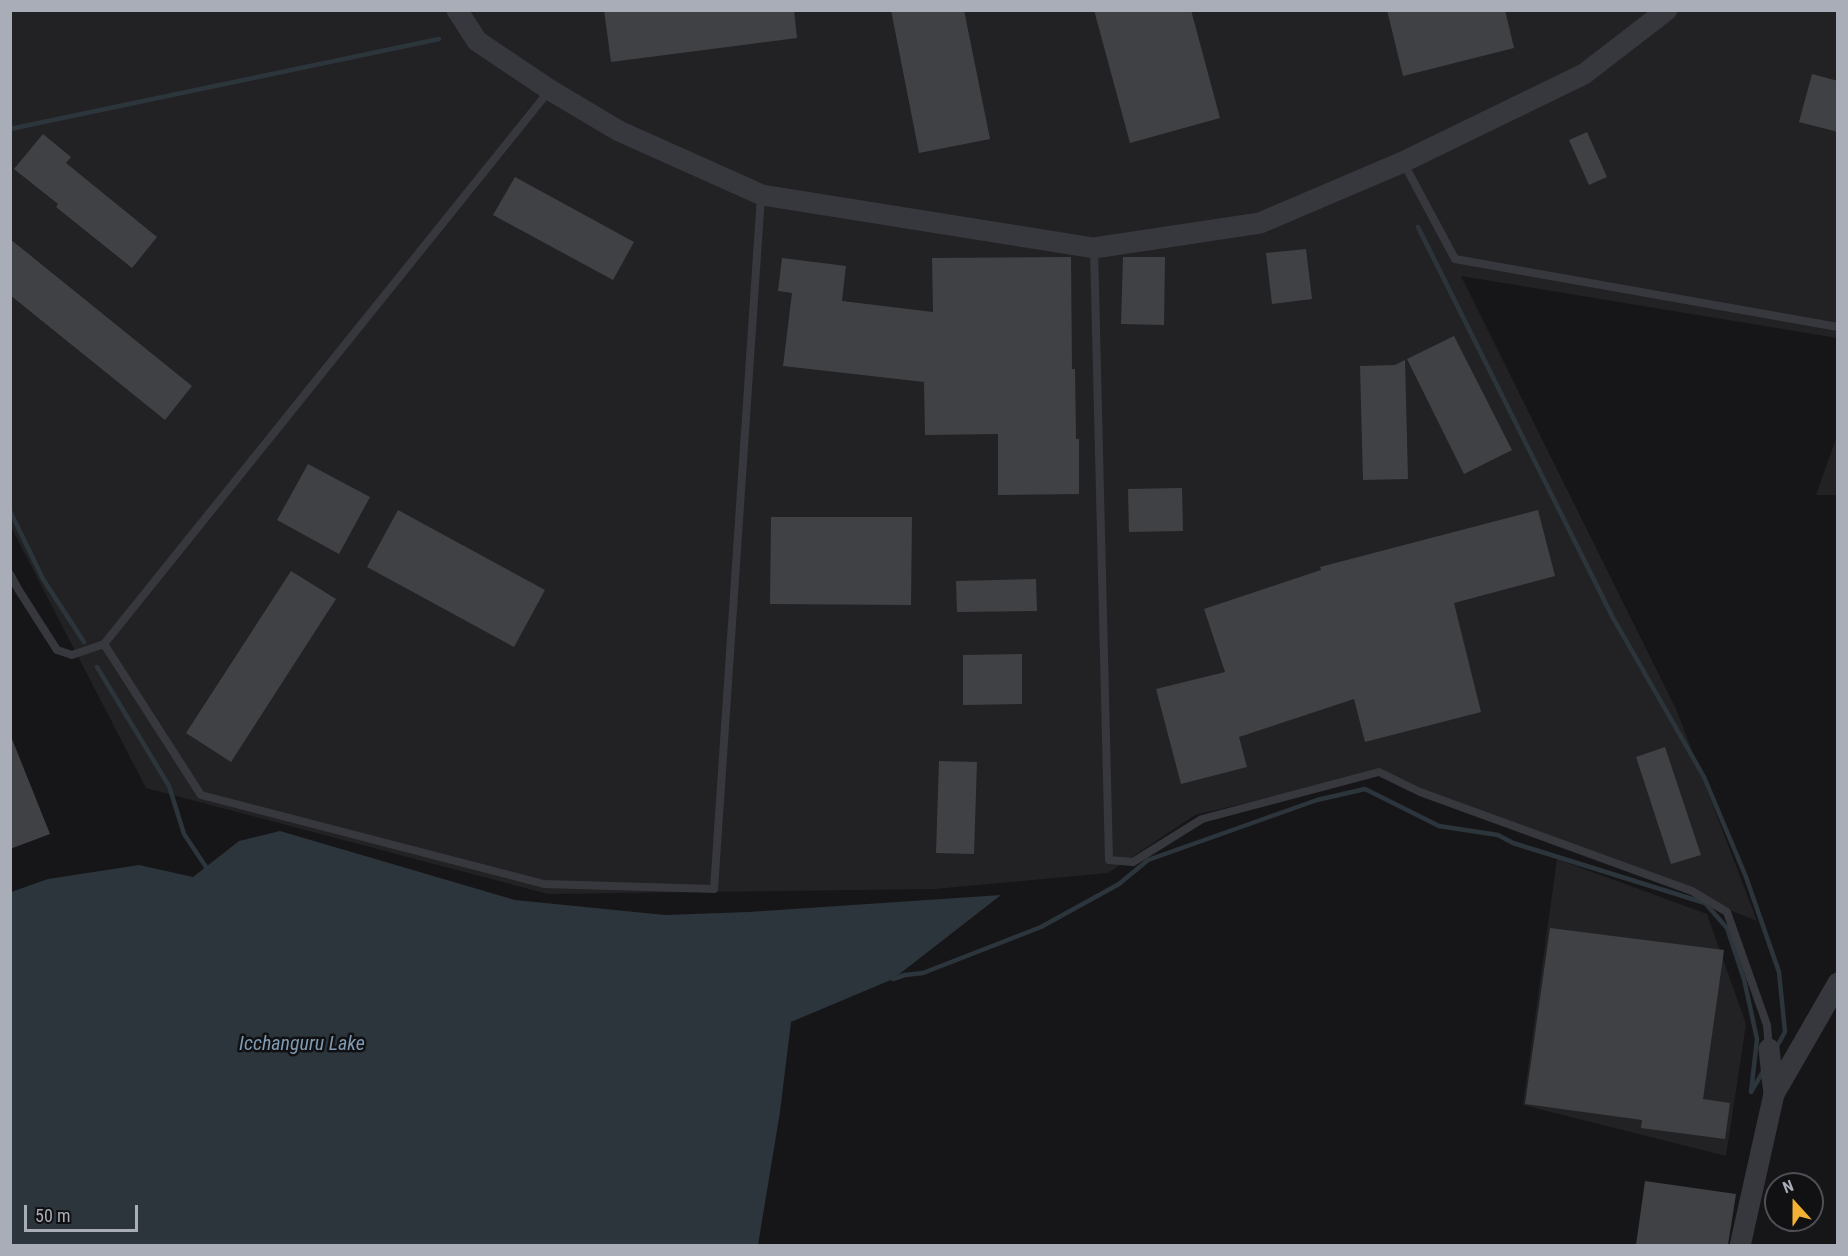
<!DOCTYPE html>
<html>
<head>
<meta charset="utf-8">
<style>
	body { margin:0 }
	#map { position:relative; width:1848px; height:1256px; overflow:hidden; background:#161618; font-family:"Roboto Condensed",sans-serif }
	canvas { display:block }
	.frame { position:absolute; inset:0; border:12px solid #a8adb8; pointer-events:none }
	.north { position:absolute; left:1764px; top:1172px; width:60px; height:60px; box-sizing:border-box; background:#111113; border:2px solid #4d4f55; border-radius:50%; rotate:339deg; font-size:16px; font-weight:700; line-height:24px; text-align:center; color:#a8adb8 }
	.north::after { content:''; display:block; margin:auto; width:21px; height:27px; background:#f2b134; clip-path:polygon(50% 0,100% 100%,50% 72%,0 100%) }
	.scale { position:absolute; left:24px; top:1205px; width:114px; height:27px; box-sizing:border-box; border:3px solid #a8adb8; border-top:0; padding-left:8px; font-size:18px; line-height:21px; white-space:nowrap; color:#a8adb8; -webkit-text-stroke:4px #111113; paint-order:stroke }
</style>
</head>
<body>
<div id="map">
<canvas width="1848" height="1256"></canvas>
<div class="frame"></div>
<div class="north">N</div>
<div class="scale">50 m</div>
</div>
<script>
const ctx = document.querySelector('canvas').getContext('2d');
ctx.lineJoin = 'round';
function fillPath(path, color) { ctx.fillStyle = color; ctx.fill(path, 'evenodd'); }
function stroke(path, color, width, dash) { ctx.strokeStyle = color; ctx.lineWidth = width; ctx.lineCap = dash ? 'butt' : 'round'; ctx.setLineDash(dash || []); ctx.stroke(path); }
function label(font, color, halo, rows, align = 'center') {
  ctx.font = font + ' "Roboto Condensed",sans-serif'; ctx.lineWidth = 5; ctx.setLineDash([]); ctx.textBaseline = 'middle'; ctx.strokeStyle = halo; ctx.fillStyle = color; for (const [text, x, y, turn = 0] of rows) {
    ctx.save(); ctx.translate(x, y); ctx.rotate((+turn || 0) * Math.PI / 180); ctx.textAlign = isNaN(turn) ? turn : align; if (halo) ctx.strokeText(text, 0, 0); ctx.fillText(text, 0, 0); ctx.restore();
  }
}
const built = new Path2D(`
	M11 11H1837V338L1461 276 1677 711 1757 921 1377 772 1195 815 1108 873 935 889 548 894 146 788 11 527Z
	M1837 436V495H1816Z
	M1557 859 1707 914 1746 1024 1726 1156 1523 1105Z`);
const water = new Path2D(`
	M280 831 515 900 665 915 749 912 1001 895 893 979 791 1022 780 1112 758 1245H11V892L48 879 139 865 193 877 239 841Z`);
const stream = new Path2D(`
	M10 129 439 39
	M1418 227 1612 616 1704 777 1746 877 1779 972 1785 1032 1775 1050
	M10 511 43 579 84 642
	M97 667 169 786 184 834 206 867
	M893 979 905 975 923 973 1041 927 1119 884 1148 860 1317 800 1365 789 1439 826 1498 835 1513 843 1705 903 1727 928 1744 979 1757 1039 1751 1092 1764 1070`);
const building = new Path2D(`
	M604 10H794L797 38 611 62Z
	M891 10H964L990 139 919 153Z
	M1094 10H1191L1220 118 1130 143Z
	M1387 10H1505L1514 48 1403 76Z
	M1812 74 1838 81V132L1799 122Z
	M1587 132 1607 177 1589 185 1569 140Z
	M43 134 71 157 66 163 157 237 132 268 56 207 58 204 14 169Z
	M515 177 634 242 613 280 493 215Z
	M10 239 192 386 165 420 10 295Z
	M1306 249 1312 299 1272 304 1266 253Z
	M1071 257 1072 369H1075L1076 439H1079V494L998 495V434L925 435 924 382 783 366 792 293 778 291 782 258 846 266 842 301 933 312 932 258Z
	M1123 257H1165L1164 325 1121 324Z
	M1454 336 1512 450 1464 474 1407 359Z
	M1405 360 1408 479 1363 480 1360 366 1395 365Z
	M308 464 370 497 339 554 277 520Z
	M1182 488 1183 531 1129 532 1128 489Z
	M398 510 545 590 514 647 367 567Z
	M1538 510 1555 576 1454 603 1481 712 1365 742 1354 699 1239 737 1247 767 1181 784 1156 689 1225 672 1204 609 1321 570 1320 567Z
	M771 517H912L911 605 770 604Z
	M291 571 336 599 231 762 186 733Z
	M1036 579 1037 611 957 612 956 581Z
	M1022 654V704L963 705V655Z
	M10 734 50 834 10 849Z
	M1665 747 1701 855 1671 864 1636 757Z
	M939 761 977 762 974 854 936 853Z
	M1550 928 1724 950 1703 1099 1730 1103 1725 1139 1641 1128 1642 1120 1525 1104Z
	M1645 1181 1736 1194 1728 1245H1636Z`);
const service = new Path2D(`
	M549 91 104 644 201 795 544 884 714 889 761 196
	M1403 162 1455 259 1838 327
	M1094 248 1109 860 1133 862 1202 819 1379 772 1420 792 1692 891 1727 912 1767 1025 1769 1049
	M10 574 18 589 57 650 72 655 104 644`);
const tertiary = new Path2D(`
	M457 10 477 41 550 90 619 131 762 195 1094 248 1260 223 1403 162 1584 74 1667 10
	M1769 1049 1774 1094
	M1740 1246 1774 1094 1838 983`);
const waterNames = [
	["Icchanguru Lake",302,1045]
];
fillPath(built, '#222225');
fillPath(water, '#2c353c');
stroke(stream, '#2c353c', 4.5);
fillPath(building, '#404145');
stroke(service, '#37383d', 8);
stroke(tertiary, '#37383d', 21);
label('italic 20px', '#7f9bb3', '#111113', waterNames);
</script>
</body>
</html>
